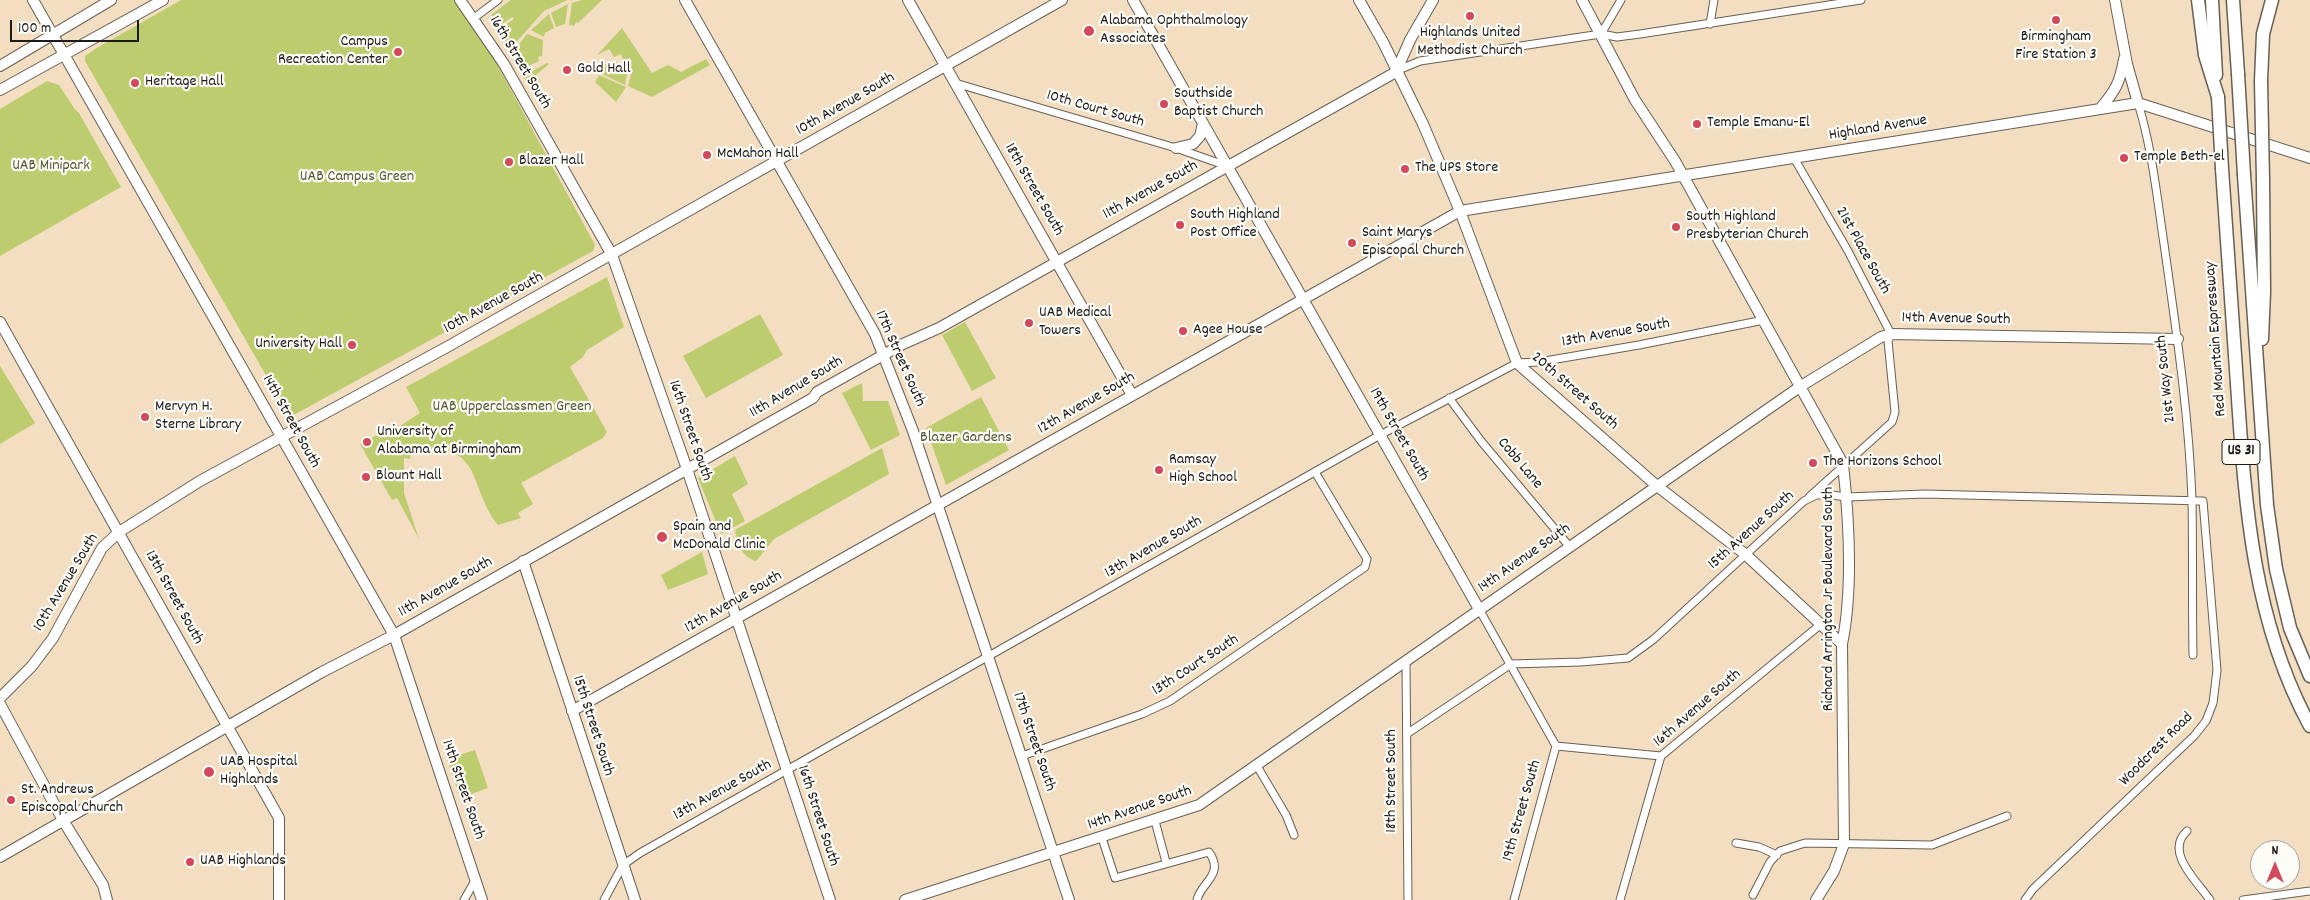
<!DOCTYPE html>
<html>
<head>
<meta charset="utf-8">
<style>
	body { margin:0 }
	#map { position:relative; width:2310px; height:900px; overflow:hidden; background:#f3dec1; font-family:Dekko,sans-serif }
	canvas { display:block }
	.north { position:absolute; left:2250px; top:840px; width:50px; height:50px; box-sizing:border-box; background:#fdfcf7; border:1px solid #a3a29f; border-radius:50%; rotate:0deg; font-size:14px; font-weight:700; line-height:20px; text-align:center; color:#1c1c1c }
	.north::after { content:''; display:block; margin:auto; width:18px; height:22px; background:#d1495b; clip-path:polygon(50% 0,100% 100%,50% 72%,0 100%) }
	.scale { position:absolute; left:10px; top:20px; width:129px; height:22px; box-sizing:border-box; border:2px solid #1c1c1c; border-top:0; padding-left:6px; font-size:15px; line-height:18px; white-space:nowrap; color:#1c1c1c; -webkit-text-stroke:4px #fdfcf7; paint-order:stroke }
</style>
</head>
<body>
<div id="map">
<canvas width="2310" height="900"></canvas>
<div class="north">N</div>
<div class="scale">100 m</div>
</div>
<script>
const ctx = document.querySelector('canvas').getContext('2d');
ctx.lineJoin = 'round';
function fillPath(path, color) { ctx.fillStyle = color; ctx.fill(path, 'evenodd'); }
function stroke(path, color, width, dash) { ctx.strokeStyle = color; ctx.lineWidth = width; ctx.lineCap = dash ? 'butt' : 'round'; ctx.setLineDash(dash || []); ctx.stroke(path); }
function label(font, color, halo, rows, align = 'center') {
  ctx.font = font + ' Dekko,sans-serif'; ctx.lineWidth = 4.5; ctx.setLineDash([]); ctx.textBaseline = 'middle'; ctx.strokeStyle = halo; ctx.fillStyle = color; for (const [text, x, y, turn = 0] of rows) {
    ctx.save(); ctx.translate(x, y); ctx.rotate((+turn || 0) * Math.PI / 180); ctx.textAlign = isNaN(turn) ? turn : align; if (halo) ctx.strokeText(text, 0, 0); ctx.fillText(text, 0, 0); ctx.restore();
  }
}
const green = new Path2D(`
	M181 0H454L491 53 595 245 593 251 290 417 85 61V56L95 49Z
	M511 0H568L544 11 510 49 499 29 514 19 513 17 498 26 491 15Z
	M582 0H602L578 23 576 22 574 26 569 25 572 3Z
	M568 4 565 24 556 27 551 13Z
	M549 14 554 28 545 33 544 37 531 30Z
	M622 28 652 73 668 65 681 72 706 59 710 65 652 97 628 86 631 74 630 58 623 60 621 54 614 57 609 49 597 55Z
	M527 34 543 40 542 56 538 57 539 61 522 69 513 53Z
	M617 62V65H625V69H628L625 85 600 73V65Z
	M547 63 549 64 536 75 540 80 536 84 537 86 531 90 523 76Z
	M599 75 626 87 616 102 595 82Z
	M47 81 59 85 74 108 79 113 121 187 0 256V109Z
	M607 277 624 327 587 350 583 357 570 367 607 432 603 438 521 483 533 504 518 513 521 518 498 525C466 484 486 442 411 450L410 459 404 458V493L419 539 397 498 392 500 360 444 393 427 395 429 420 413 406 387Z
	M760 314 783 355 706 398 683 356Z
	M965 322 996 378 972 391 942 335Z
	M0 366 35 423 0 444Z
	M862 383 863 401H888L900 435 871 450 842 393Z
	M981 397 1009 450 946 485 926 428Z
	M882 448 889 474 774 539 756 561C742 557 737 544 735 530Z
	M735 456 748 484 732 494 745 521 721 534 698 478Z
	M702 552 708 574 668 590 661 575Z
	M475 750 488 788 460 798 447 759Z`);
const street = new Path2D(`
	M474 18 498 0
	M1710 24 1714 0
	M1601 34 1617 37 1640 34 1861 0
	M1396 71 1420 61 1601 34 1621 0
	M955 83 1176 148 1227 166
	M2138 103C2152 148 2157 197 2164 244 2176 329 2189 414 2192 500 2193 551 2192 603 2193 655
	M1794 158 1848 251 1891 334 1888 341 1895 412 1892 422 1809 497
	M1449 398 1481 441 1569 546
	M1479 609 1556 746 1514 900
	M1406 662 1408 900
	M1408 733 1511 664 1581 662 1628 658 1654 639 1804 501 1816 495H1831L1847 497 1925 494 2203 501 2217 670 2213 703 2206 721 2194 736 2033 889 2025 900
	M1556 746 1661 756
	M1022 756 1142 714 1170 701 1365 567 1367 559 1315 472
	M1257 766 1286 815 1294 835
	M1155 821 1166 862
	M2187 831C2164 852 2197 881 2210 900
	M1102 838 1115 878 1209 852C1225 875 1201 882 1197 900
	M1736 843 1759 847 1777 855
	M1753 895 1770 862 1780 851 1805 843 1932 845 2007 816
	M464 900 476 879
	M604 900 623 865 640 853 1380 435 1517 363 1539 362 1639 345 1764 320
	M1620 900 1661 756 1820 625
	M2243 900 2310 891`);
const secondary = new Path2D(`
	M33 0 394 635 482 900
	M460 0 504 64 612 255 687 469 830 900
	M685 0 875 334 913 431 1069 900
	M908 0 1132 395
	M1133 0 1479 609
	M1359 0 1383 42 1423 124 1460 211 1517 363 1657 486 1745 554 1842 644
	M1582 0 1635 100 1675 161 1843 464C1849 519 1853 591 1842 644L1844 844 1834 871 1816 900
	M2115 0 2127 64 2138 103
	M0 66 111 0
	M1396 72 1410 40 1433 0
	M0 90 163 0
	M2100 109C2115 91 2120 83 2124 59
	M1176 148 1193 144 1200 136 1203 123
	M0 322 279 818V900
	M523 561 635 900
	M0 698 32 666 53 638 102 548 119 532 200 481 447 347 1062 0
	M0 704 64 822 103 885 107 900
	M572 711 1460 211 2138 103 2310 158
	M0 857 322 672 394 635 813 398 817 392 903 344 939 328 1396 72
	M905 900 1199 805 1801 386 1881 337 1891 334 2178 339`);
const highway = new Path2D(`
	M2198 0 2205 55 2218 97
	M2212 0 2216 75
	M2233 0 2238 74
	M2261 81 2263 34 2272 0
	M2222 169C2227 241 2232 313 2237 384 2245 502 2252 620 2310 726
	M2244 175 2267 505 2276 569 2290 628 2310 676
	M2262 339 2264 292 2263 180`);
const highwayBridge = new Path2D(`
	M2238 74 2244 175
	M2261 81 2263 180
	M2218 97 2222 169`);
const markers = [
	[1470,16,5,"#d1495b"],
	[2056,20,5,"#d1495b"],
	[1089,31,6,"#d1495b"],
	[398,52,5,"#d1495b"],
	[567,70,5,"#d1495b"],
	[135,83,5,"#d1495b"],
	[1164,104,5,"#d1495b"],
	[1697,124,5,"#d1495b"],
	[707,155,5,"#d1495b"],
	[2124,158,5,"#d1495b"],
	[509,162,5,"#d1495b"],
	[1405,169,5,"#d1495b"],
	[1180,225,5,"#d1495b"],
	[1676,227,5,"#d1495b"],
	[1352,243,5,"#d1495b"],
	[1029,323,5,"#d1495b"],
	[1183,331,5,"#d1495b"],
	[352,345,5,"#d1495b"],
	[145,417,5,"#d1495b"],
	[367,442,5,"#d1495b"],
	[1813,463,5,"#d1495b"],
	[1159,470,5,"#d1495b"],
	[366,477,5,"#d1495b"],
	[662,537,6,"#d1495b"],
	[209,772,6,"#d1495b"],
	[11,800,5,"#d1495b"],
	[190,862,5,"#d1495b"]
];
const shields = [
	[2241,452,38]
];
const shieldNames = [
	["US 31",2241,452]
];
const poiNames = [
	["Alabama Ophthalmology",1100,22],
	["Associates",1100,40],
	["Highlands United",1470,34,"center"],
	["Methodist Church",1470,52,"center"],
	["Birmingham",2056,38,"center"],
	["Fire Station 3",2056,56,"center"],
	["Campus",388,43,"right"],
	["Recreation Center",388,61,"right"],
	["Gold Hall",577,70],
	["Heritage Hall",145,83],
	["Southside",1174,95],
	["Baptist Church",1174,113],
	["Temple Emanu-El",1707,124],
	["McMahon Hall",717,155],
	["Temple Beth-el",2134,158],
	["Blazer Hall",519,162],
	["The UPS Store",1415,169],
	["South Highland",1190,216],
	["Post Office",1190,234],
	["South Highland",1686,218],
	["Presbyterian Church",1686,236],
	["Saint Marys",1362,234],
	["Episcopal Church",1362,252],
	["UAB Medical",1039,314],
	["Towers",1039,332],
	["Agee House",1193,331],
	["University Hall",342,345,"right"],
	["Mervyn H.",155,408],
	["Sterne Library",155,426],
	["University of",377,433],
	["Alabama at Birmingham",377,451],
	["Ramsay",1169,461],
	["High School",1169,479],
	["The Horizons School",1823,463],
	["Blount Hall",376,477],
	["Spain and",673,528],
	["McDonald Clinic",673,546],
	["UAB Hospital",220,763],
	["Highlands",220,781],
	["St. Andrews",21,791],
	["Episcopal Church",21,809],
	["UAB Highlands",200,862]
];
const streetNames = [
	["16th Street South",519,63,59],
	["10th Avenue South",846,105,-30],
	["10th Court South",1095,110,16],
	["Highland Avenue",1878,129,-9],
	["18th Street South",1033,190,60],
	["11th Avenue South",1151,191,-29],
	["21st Place South",1862,251,61],
	["10th Avenue South",494,304,-29],
	["14th Avenue South",1956,320,1],
	["13th Avenue South",1616,334,-10],
	["Red Mountain Expressway",2217,339,-94],
	["17th Street South",899,359,66],
	["21st Way South",2167,379,-96],
	["11th Avenue South",797,388,-31],
	["20th Street South",1574,392,41],
	["12th Avenue South",1087,404,-30],
	["14th Street South",290,422,61],
	["16th Street South",689,431,71],
	["19th Street South",1398,435,60],
	["Cobb Lane",1519,464,50],
	["15th Avenue South",1752,531,-42],
	["13th Avenue South",1154,548,-30],
	["14th Avenue South",1525,559,-35],
	["10th Avenue South",67,583,-59],
	["11th Avenue South",446,588,-30],
	["13th Street South",173,598,61],
	["Richard Arrington Jr Boulevard South",1830,599,-90],
	["12th Avenue South",734,603,-30],
	["13th Court South",1196,666,-33],
	["16th Avenue South",1698,709,-41],
	["15th Street South",592,726,72],
	["17th Street South",1033,742,71],
	["Woodcrest Road",2157,750,-45],
	["18th Street South",1393,781,-90],
	["14th Street South",462,790,71],
	["13th Avenue South",723,791,-29],
	["14th Avenue South",1140,809,-19],
	["19th Street South",1523,811,-74],
	["16th Street South",817,816,72]
];
const parkNames = [
	["UAB Minipark",51,167],
	["UAB Campus Green",357,178],
	["UAB Upperclassmen Green",512,408],
	["Blazer Gardens",966,439]
];
fillPath(green, '#bdcc6e');
stroke(street, '#676056', 9);
stroke(secondary, '#676056', 12);
stroke(highway, '#676056', 15);
stroke(street, '#fff', 7);
stroke(secondary, '#fff', 10);
stroke(highway, '#fff', 12);
stroke(highwayBridge, '#676056', 15, []);
stroke(highwayBridge, '#fff', 12);
for (const [x, y, r, color] of markers) { const dot = new Path2D(); dot.arc(x, y, r, 0, 2 * Math.PI); ctx.fillStyle = color; ctx.fill(dot); stroke(dot, '#fdfcf7', 2); }
for (const [x, y, w] of shields) { const box = new Path2D(); box.roundRect(x - w / 2, y - 12.5, w, 25, 4); ctx.fillStyle = '#fdfcf7'; ctx.fill(box); stroke(box, '#1c1c1c', 1); }
label('bold 15px', '#1c1c1c', null, shieldNames);
label('16px', '#1c1c1c', '#fdfcf7', poiNames, 'left');
label('16px', '#1c1c1c', '#fdfcf7', streetNames);
label('16px', '#545a39', '#fdfcf7', parkNames);
</script>
</body>
</html>
